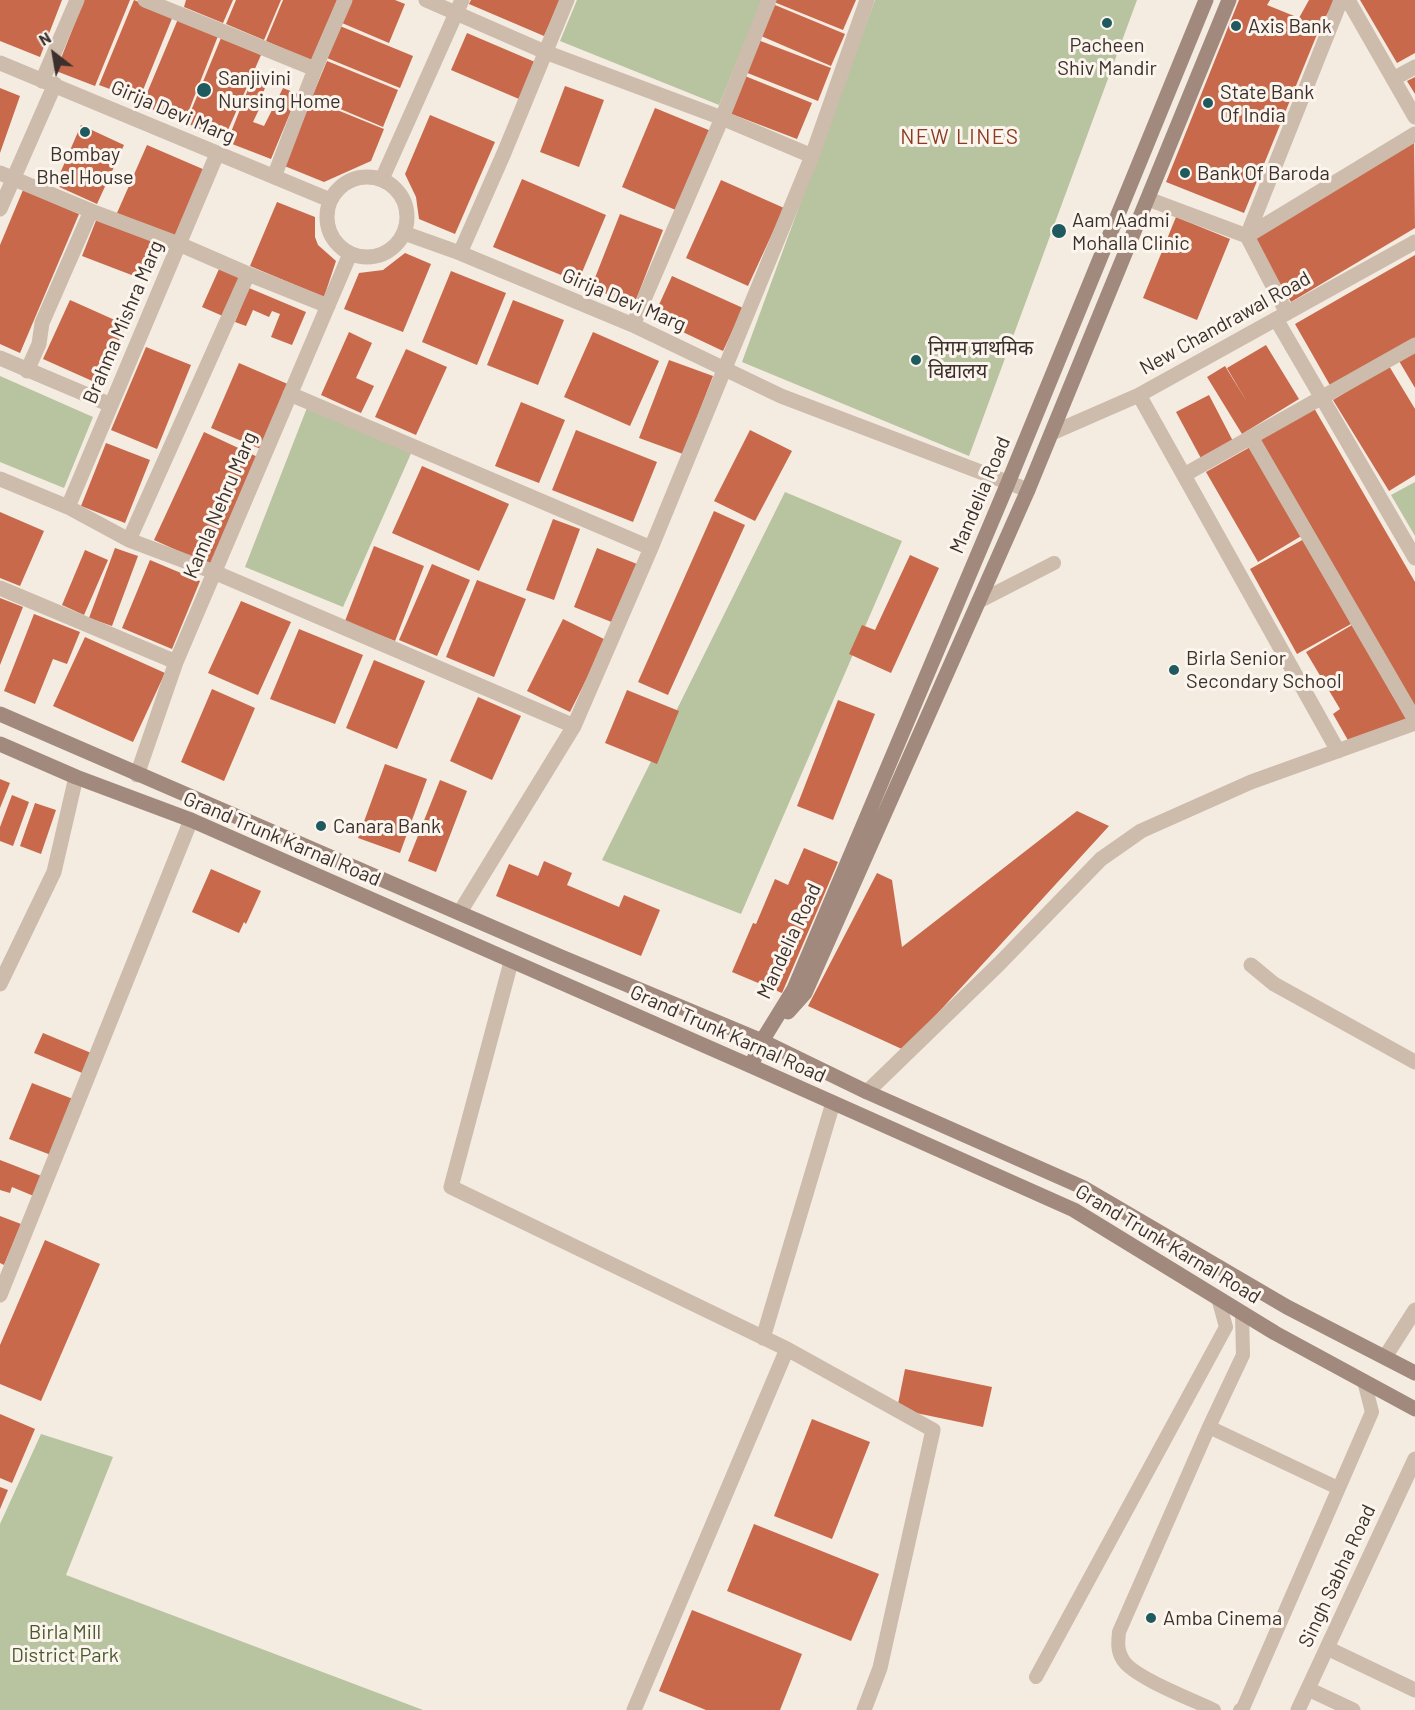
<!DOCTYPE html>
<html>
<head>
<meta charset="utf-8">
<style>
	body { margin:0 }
	#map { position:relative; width:1415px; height:1710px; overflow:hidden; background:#f4ebe1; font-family:Barlow,sans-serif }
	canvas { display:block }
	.north { position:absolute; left:24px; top:24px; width:60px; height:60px; -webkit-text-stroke:4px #fbf5ee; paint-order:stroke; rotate:329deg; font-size:16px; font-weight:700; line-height:24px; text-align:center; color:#3b302b }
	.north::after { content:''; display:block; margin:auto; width:21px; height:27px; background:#3b302b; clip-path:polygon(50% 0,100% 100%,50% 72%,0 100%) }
</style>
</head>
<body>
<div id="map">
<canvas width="1415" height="1710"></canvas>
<div class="north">N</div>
</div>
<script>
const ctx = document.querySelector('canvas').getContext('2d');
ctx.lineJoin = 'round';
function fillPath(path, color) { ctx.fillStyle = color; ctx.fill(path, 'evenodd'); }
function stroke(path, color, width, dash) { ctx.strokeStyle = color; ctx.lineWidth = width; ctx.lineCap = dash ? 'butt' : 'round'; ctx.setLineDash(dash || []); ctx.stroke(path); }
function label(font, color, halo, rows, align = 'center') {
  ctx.font = font + ' Barlow,"Noto Sans Devanagari",sans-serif'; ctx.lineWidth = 6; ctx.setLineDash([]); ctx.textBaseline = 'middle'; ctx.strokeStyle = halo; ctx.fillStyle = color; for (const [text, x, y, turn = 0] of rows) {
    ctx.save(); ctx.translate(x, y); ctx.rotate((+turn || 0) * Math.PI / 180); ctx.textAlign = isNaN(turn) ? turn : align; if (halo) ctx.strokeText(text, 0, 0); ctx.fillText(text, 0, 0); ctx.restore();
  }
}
const green = new Path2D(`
	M577 0H762L719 105 560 41Z
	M875 0H1137L969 456 742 362Z
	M0 376 93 417 64 488 0 462Z
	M310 400 413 449 343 607 245 567Z
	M1415 482V536L1391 495Z
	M785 492 902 541 741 914 602 860Z
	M41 1434 113 1457 66 1575 423 1710H0V1524Z`);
const building = new Path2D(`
	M0 0H62L40 57 0 41Z
	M84 0H130L95 86 56 71Z
	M134 0 173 16 139 100 99 85Z
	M186 0H233L223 23 184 7Z
	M236 0H281L264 40 226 24Z
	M283 0H337L311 61 266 41Z
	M352 0H395L405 4 389 43 342 23Z
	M471 0H560L544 36 469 4Z
	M775 0H856L843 30 774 2Z
	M1239 0H1270L1267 5 1299 18 1309 0H1335L1320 27 1244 213 1166 182Z
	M1360 0H1415V53L1397 63Z
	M775 5 845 34 831 66 761 36Z
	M178 19 218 36 184 123 142 105Z
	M340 26 413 56 400 88 327 58Z
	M467 33 535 62 519 99 451 70Z
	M221 38 261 55 224 139 186 123Z
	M758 40 831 68 818 101 745 72Z
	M327 61 398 90 383 127 312 97Z
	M745 76 812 103 797 139 729 113Z
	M253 77 267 83 260 100 263 101 253 122 264 126 283 88 298 94 271 159 227 142Z
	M1415 77V94L1407 81Z
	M565 86 604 100 579 167 540 152Z
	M0 88 20 96 0 153Z
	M310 99 384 129 371 161 324 182 282 165Z
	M655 108 711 131 678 211 622 187Z
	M430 115 495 142 455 234 419 219 416 197 405 174Z
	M81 125 124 145 97 204 55 185Z
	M1414 142 1415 228 1291 302 1253 238Z
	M147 145 205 170 175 238 117 213Z
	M522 179 606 215 578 282 493 247Z
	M721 180 784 208 748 286 686 258Z
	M23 190 79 214 20 353 0 344V245Z
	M277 202 315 217V237L318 245 336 261 324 297 250 266Z
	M620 214 663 230 634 305 591 288Z
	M1176 217 1230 239 1197 320 1143 298Z
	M97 218 156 243 142 279 82 256Z
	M405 253 431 264 403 332 344 309 359 273 383 270Z
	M1415 255V339L1331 387 1295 324Z
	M219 269 242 278 225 317 202 307Z
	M451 271 506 293 477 365 422 342Z
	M672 276 743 308 723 351 653 318Z
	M249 288 306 312 292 345 271 337 280 314 272 311 269 317 253 310 246 326 235 322Z
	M70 300 126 325 99 384 43 359Z
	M513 300 564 320 538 385 487 365Z
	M349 332 372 343 356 378 374 386 361 413 321 395Z
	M593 332 659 361 630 426 564 397Z
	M1266 345 1299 399 1242 434 1207 377 1225 366 1247 402 1227 368Z
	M146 347 191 365 157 449 111 430Z
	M406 349 447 367 416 435 375 417Z
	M1415 351V388L1399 361Z
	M669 360 713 376 683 454 639 438Z
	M239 363 290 385 263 450 211 428Z
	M1389 366 1415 409V475L1389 491 1333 400Z
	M1209 395 1235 445 1203 462 1176 412Z
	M521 402 565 420 539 483 495 466Z
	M1314 408 1415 582V707L1259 440Z
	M576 430 657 462 633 522 552 490Z
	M750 430 792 451 755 521 714 501Z
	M204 432 262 459 212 566 154 540Z
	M106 443 150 460 125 523 81 506Z
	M1252 446 1303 535 1258 562 1206 472Z
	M422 466 509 504 479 571 392 533Z
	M714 511 745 525 668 695 638 682Z
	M0 512 44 531 20 586 0 578Z
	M553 519 580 529 554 600 526 590Z
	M1304 539 1351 624 1297 654 1250 569Z
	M374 546 424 566 395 641 345 621Z
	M115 548 138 556 112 626 89 618Z
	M597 548 637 564 614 623 574 607Z
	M85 550 108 560 84 615 62 605Z
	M910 555 939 568 891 673 849 654 862 625 875 630Z
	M150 560 200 581 172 649 122 628Z
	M432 564 470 580 437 656 399 640Z
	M477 580 526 599 494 677 446 657Z
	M0 598 23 607 0 665Z
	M241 601 291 622 258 695 208 673Z
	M34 614 80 632 67 664 53 659 35 704 4 691Z
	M563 619 606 640 570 712 527 691Z
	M1352 625 1407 720 1349 742 1333 714 1340 709 1306 652Z
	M299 629 363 655 335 724 270 699Z
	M85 637 165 673 133 742 53 706Z
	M374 660 425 681 397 749 346 728Z
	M212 689 255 708 224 781 181 762Z
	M627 690 679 711 657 764 605 743Z
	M478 697 521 716 492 780 450 761Z
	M838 700 875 714 833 820 797 806Z
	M385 764 427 779 400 853 358 838Z
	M0 779 10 783 0 808Z
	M440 780 467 791 436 872 408 861Z
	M12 795 29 802 13 846 0 841V827Z
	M35 803 56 810 41 854 20 846Z
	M1077 811 1109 826 904 1050 808 1006 877 873 892 880 902 947Z
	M804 848 838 862 782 993 732 972 753 923 756 924 775 879 788 885Z
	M544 861 572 873 567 885 619 907 624 895 660 910 641 956 496 896 509 864 538 876Z
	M211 869 261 891 246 924 244 922 239 933 192 912Z
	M43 1033 96 1055 87 1075 34 1053Z
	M32 1083 73 1099 51 1155 9 1139Z
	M0 1160 44 1177 36 1197 12 1187 10 1193 0 1190Z
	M0 1216 21 1224 4 1265 0 1263Z
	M45 1240 100 1264 41 1401 0 1384V1345Z
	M905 1369 992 1387 983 1427 897 1409Z
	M0 1414 35 1429 12 1483 0 1478Z
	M812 1419 870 1442 832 1539 774 1516Z
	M0 1487 8 1490 0 1509Z
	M754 1524 879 1574 851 1641 727 1591Z
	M692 1610 802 1654 780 1710H706L659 1691Z`);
const lane = new Path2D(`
	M978 602 1054 563
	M1242 1313 1243 1355 1209 1427 1338 1488
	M1209 1427 1119 1632C1118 1642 1117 1651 1123 1660 1133 1677 1193 1700 1214 1710
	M1036 1677 1226 1327 1218 1298
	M1240 1710 1243 1708 1372 1412 1364 1381`);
const street = new Path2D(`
	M145 0 315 69
	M426 0 545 52 722 118 812 156
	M1348 0 1415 117
	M0 63 330 200
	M1393 79 1415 67
	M42 81 77 0
	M0 173 91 211 179 244 248 274 328 306
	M327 217a40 40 0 1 1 80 0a40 40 0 1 1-80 0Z
	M274 177 315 69 345 0
	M382 179 462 0
	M1148 199 1247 236 1341 0
	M0 209 55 84
	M404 233 460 253 633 325 781 396 1028 490
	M460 253 504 153 567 0
	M1287 313 1247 236 1415 134
	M1276 319 1415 558
	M633 325 722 118 769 0
	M0 358 111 405
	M27 371 39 344 42 323 91 211
	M290 394 651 548
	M1139 395 1338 751
	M1052 433 1139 395 1415 242
	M1251 437 1415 720
	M1184 475 1415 345
	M0 479 68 507 129 540 214 572 574 726
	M68 507 217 154
	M129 540 248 274
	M0 588 176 662
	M137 775 176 662 350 254
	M460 912 574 726 651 548 812 156 867 0
	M511 962 451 1187 787 1349 634 1710
	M1251 965 1274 984 1415 1062
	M0 984 54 872 76 777
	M867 1092 999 964 1101 859 1141 831 1251 782 1415 723
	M0 1295 191 820
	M763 1338 833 1103
	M787 1349 933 1430 880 1668 864 1710
	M1385 1357 1415 1310
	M1327 1648 1415 1690
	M1308 1689 1353 1710
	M1298 1710 1415 1459`);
const secondary = new Path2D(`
	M0 714 561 957 762 1041 867 1092 1082 1187 1287 1307 1415 1373
	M0 744 76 777 191 820 751 1066 1074 1210 1275 1333 1415 1409
	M788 1012 805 993 1028 490 1229 0
	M751 1066 762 1041 794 989 1008 483 1206 0`);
const markers = [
	[1107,23,6,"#1f5a5e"],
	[1236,26,6,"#1f5a5e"],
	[204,90,8,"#1f5a5e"],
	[1208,103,6,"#1f5a5e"],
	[85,132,6,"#1f5a5e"],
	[1185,173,6,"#1f5a5e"],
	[1059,231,8,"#1f5a5e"],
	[916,360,6,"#1f5a5e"],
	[1174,670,6,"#1f5a5e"],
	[321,826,6,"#1f5a5e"],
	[1151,1618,6,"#1f5a5e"]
];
const poiNames = [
	["Axis Bank",1248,26],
	["Pacheen",1107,45,"center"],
	["Shiv Mandir",1107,68,"center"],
	["Sanjivini",218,78],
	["Nursing Home",218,101],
	["State Bank",1220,92],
	["Of India",1220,115],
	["Bombay",85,154,"center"],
	["Bhel House",85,177,"center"],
	["Bank Of Baroda",1197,173],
	["Aam Aadmi",1072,220],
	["Mohalla Clinic",1072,243],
	["निगम प्राथमिक",928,348],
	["विद्यालय",928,371],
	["Birla Senior",1186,658],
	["Secondary School",1186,681],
	["Canara Bank",333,826],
	["Amba Cinema",1163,1618]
];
const streetNames = [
	["Girija Devi Marg",173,112,23],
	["Girija Devi Marg",624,300,23],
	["Brahma Mishra Marg",123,322,-67],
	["New Chandrawal Road",1225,323,-29],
	["Mandelia Road",980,495,-67],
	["Kamla Nehru Marg",220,505,-67],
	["Grand Trunk Karnal Road",282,839,23],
	["Mandelia Road",789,941,-65],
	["Grand Trunk Karnal Road",728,1034,24],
	["Grand Trunk Karnal Road",1168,1244,31],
	["Singh Sabha Road",1337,1576,-65]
];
const parkNames = [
	["Birla Mill",65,1632],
	["District Park",65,1655]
];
const neighbourhoodNames = [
	["NEW LINES",960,137]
];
fillPath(green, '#b8c4a0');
fillPath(building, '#c8694b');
stroke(lane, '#cdbbac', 14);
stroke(street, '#cdbbac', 15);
stroke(secondary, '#a18a7d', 15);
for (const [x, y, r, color] of markers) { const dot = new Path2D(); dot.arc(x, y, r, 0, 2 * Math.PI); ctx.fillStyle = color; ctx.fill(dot); stroke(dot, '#fbf5ee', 2); }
label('20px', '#3b302b', '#fbf5ee', poiNames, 'left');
label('20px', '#3b302b', '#fbf5ee', streetNames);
label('20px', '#4a5a2e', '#fbf5ee', parkNames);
ctx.letterSpacing = '1.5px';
label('21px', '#8c3b22', '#fbf5ee', neighbourhoodNames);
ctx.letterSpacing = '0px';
</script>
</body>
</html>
